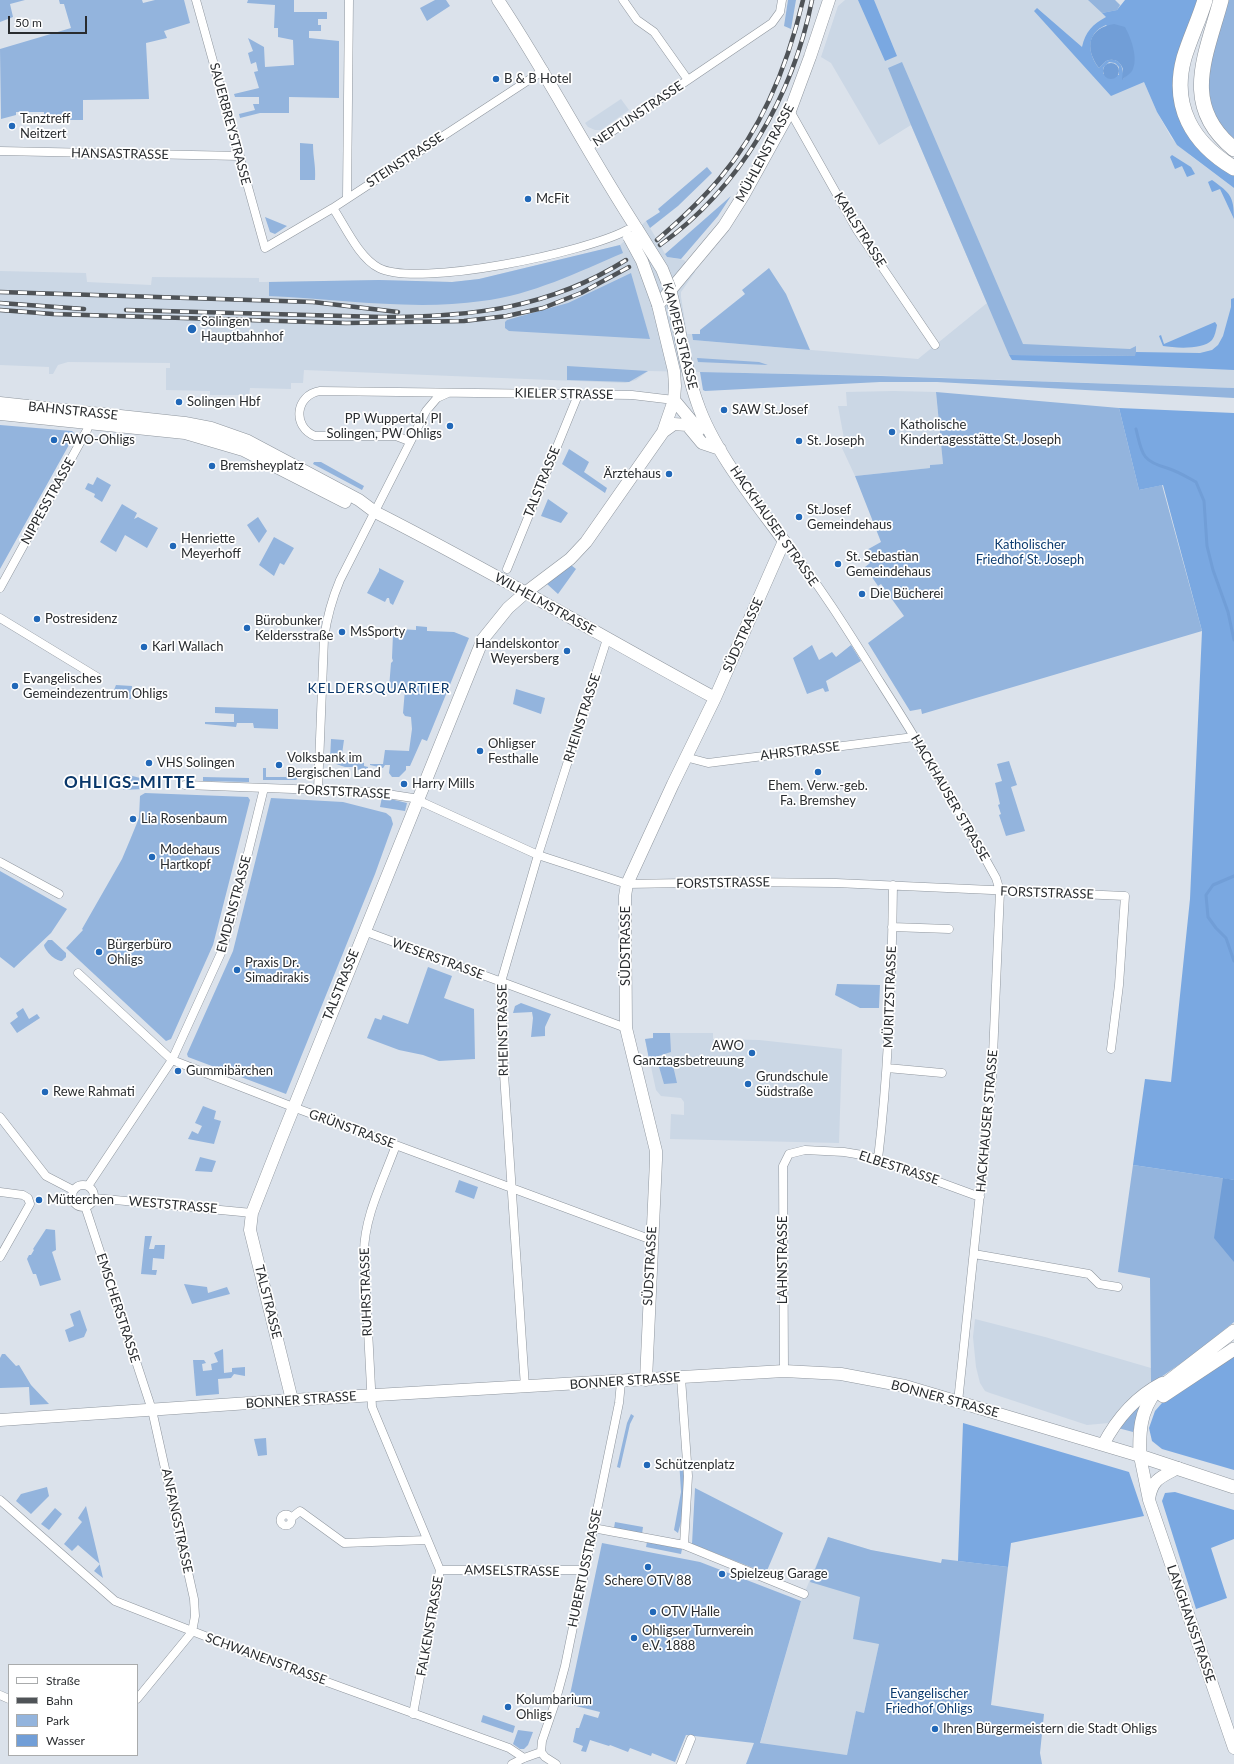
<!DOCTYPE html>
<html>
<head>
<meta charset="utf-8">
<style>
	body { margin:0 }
	#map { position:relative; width:1234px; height:1764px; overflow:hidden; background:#dbe2eb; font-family:Lato,sans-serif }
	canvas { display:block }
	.legend { position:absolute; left:8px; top:1664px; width:130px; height:92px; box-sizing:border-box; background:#fff; border:1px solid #a9abac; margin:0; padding:5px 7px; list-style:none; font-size:12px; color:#292c2f }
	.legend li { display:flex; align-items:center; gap:8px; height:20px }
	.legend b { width:20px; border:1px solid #a9abac }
	.scale { position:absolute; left:8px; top:16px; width:79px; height:18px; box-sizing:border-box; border:2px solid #292c2f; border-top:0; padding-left:5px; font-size:12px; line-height:14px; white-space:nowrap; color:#292c2f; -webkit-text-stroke:3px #fff; paint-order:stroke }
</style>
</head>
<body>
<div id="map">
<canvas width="1234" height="1764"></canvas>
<ul class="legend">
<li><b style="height:5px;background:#fff"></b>Straße</li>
<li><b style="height:5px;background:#4f5357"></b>Bahn</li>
<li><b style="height:11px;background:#93b4dd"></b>Park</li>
<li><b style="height:11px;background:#719ed7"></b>Wasser</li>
</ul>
<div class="scale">50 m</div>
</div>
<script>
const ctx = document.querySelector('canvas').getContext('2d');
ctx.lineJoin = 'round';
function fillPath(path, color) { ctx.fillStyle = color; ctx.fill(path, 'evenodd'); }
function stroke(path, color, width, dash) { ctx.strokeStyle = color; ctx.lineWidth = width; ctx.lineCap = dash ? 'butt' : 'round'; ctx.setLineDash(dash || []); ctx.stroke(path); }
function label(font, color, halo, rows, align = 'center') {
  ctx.font = font + ' Lato,sans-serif'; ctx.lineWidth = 3.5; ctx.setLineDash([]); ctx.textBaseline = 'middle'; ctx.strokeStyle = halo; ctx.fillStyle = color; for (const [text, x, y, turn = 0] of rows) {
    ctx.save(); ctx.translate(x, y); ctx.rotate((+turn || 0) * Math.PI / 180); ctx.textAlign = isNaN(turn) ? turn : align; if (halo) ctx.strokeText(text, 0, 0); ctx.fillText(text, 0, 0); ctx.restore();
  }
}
const built = new Path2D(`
	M845 0H1115L1140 22 1144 82 1157 112 1172 139 1191 156 1234 188V388L894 376 648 371 636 380 625 383 304 370 303 383H291V389L250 388 249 395H210V391L166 390V368H170V363L68 362 58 365 53 374H49V367L0 365V271L86 273 87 282 151 285 152 277 259 278V282H263L379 280 452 282 479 279 620 245 646 221 667 257 684 260 695 272 681 292V297L687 334H692L693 340 918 359 987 303 911 125 879 145 831 63 821 57 838 6Z
	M621 99 629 110 601 130H595L588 127 585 123Z
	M894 391 936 392 943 464 930 465V468L855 476 842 448 845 444 838 406H847L846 392Z
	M653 1033H713V1039L759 1040 842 1049 839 1143 670 1139 671 1114 684 1115V1102L681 1098 661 1096 656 1090 645 1039 653 1038Z
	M975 1319 1045 1337 1151 1368V1384L1125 1403 1109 1423 1087 1425 990 1393 985 1391 980 1383 976 1367 973 1337Z
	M828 1537 871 1550 905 1557 879 1644 864 1713 856 1711 847 1755 760 1744 801 1601Z`);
const green = new Path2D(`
	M0 0H25L10 4 13 17 0 22Z
	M59 0H142L143 3 155 0H184L190 23 164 31 167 38 146 43 149 99 83 100V120H44V112H16V115L1 119 0 49 71 28 64 4H60Z
	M248 0H294V12H327V19H318V25H321V31H309V38L339 41V98L289 97V113H260L240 118 239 114 255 110 253 104H259V97H235L234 94 259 88 254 72 258 71 256 62 251 64 248 53 253 51 248 38 264 47 265 67 294 65 293 40 278 37V28H274L275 5 247 3Z
	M435 0H446L450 6 427 21 420 8Z
	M788 0H796L791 29 784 26Z
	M1088 0H1115L1120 5 1117 10 1102 13Z
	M1226 0H1234V143L1223 132 1205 92 1206 81Z
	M902 62 1023 344 1130 349 1136 346V356L1009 355 911 125 888 68Z
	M300 143 313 144C313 158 316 165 315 180H300Z
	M707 167 712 173 678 206 650 228 646 221 660 212 658 209Z
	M731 196 718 216 681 259 667 257 665 254Z
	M265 217 287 226 275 234 270 232Z
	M620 245 623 253C578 272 532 295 482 301 412 311 340 299 269 296V282L379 280 452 282 479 279Z
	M769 268 786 294 810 350 693 340 692 334H700V330L745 294 742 290Z
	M631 273 650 339 509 331 505 328V322L507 320 568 303Z
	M697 358 759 362 768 365 698 362Z
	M567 366 648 371 629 382 567 380Z
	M700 372 881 376 1234 388V398L937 382H880L705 391 703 390Z
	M936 392 1119 408 1139 490 1162 485 1202 631 922 714 921 709 910 711 868 643 904 616 881 584 878 586 865 567 870 563 863 552 881 542 855 476 930 468V465L943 464Z
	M0 425 72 431 75 434 0 569Z
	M569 449 589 462 584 472 607 488 605 493 562 464Z
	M314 462H321L364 486 362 490 313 464Z
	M97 477 111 485 102 502 94 497 95 494 85 489 88 483 93 485Z
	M548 499 568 513 561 523 541 516Z
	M122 504 137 513 134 519 138 517 158 528 147 548 125 535 116 552 100 542Z
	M258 517 267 531 259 543 247 525Z
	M274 537 294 548 284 565 280 563 274 576 259 565Z
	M571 565 576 569 558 594 547 584Z
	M379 568 404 581 393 605 390 603 389 598H387L385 602 367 593 379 571Z
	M416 626 427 627V631L454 632 469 638 427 741 422 739 410 766H406V770L399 777H392L389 773 390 765H385L383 768 370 765V764H383L385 750 409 751 412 729 411 717 405 716 403 713 405 689 389 688 391 663 393 661 392 658 393 634 399 635 400 629 416 630Z
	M812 645 819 660 832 652 836 657 851 645 861 661 826 681 829 691 825 692 823 688 807 694 793 658Z
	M116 685 132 686 131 699H127L114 690Z
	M516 689 545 698 541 714 513 704Z
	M215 707 278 709V729L254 728 253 723H237L236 727 205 724V722H234V714L215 713Z
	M331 739 344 740 342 754 344 761 364 763V766L368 767V769L356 770 355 767H345L336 764V761L330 760Z
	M1009 761 1017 785 1011 787 1025 831 1006 836 999 815 1001 814 998 805 1000 804 995 783 1002 781 997 764Z
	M263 768H266V777H286V769H301V776L296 780H263Z
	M125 774 144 779V787L143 789 123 790 122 778Z
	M203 777 249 778V782L203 781Z
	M145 793 248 797 250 800 213 945 171 1039 166 1041 66 948 83 930 82 929 122 859 130 840 139 818 140 796Z
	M382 797 407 803 405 811 380 807Z
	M271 798 343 802 386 813 391 817 393 824 375 874 286 1094 188 1057 187 1054 233 951Z
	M0 871 67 909 51 933 14 968 0 957Z
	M48 940H52L66 953V957L62 961C55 961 45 951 44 945Z
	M428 967 452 976 444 998 474 1009 475 1059 439 1061 423 1055 399 1050 367 1038 375 1018 381 1020 383 1015 408 1024Z
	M837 984 880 985 879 1008H860L835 995Z
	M521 1003 551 1014 545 1027V1036L531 1037 533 1018 532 1012 513 1013 515 1006Z
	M23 1008 29 1019 37 1014 40 1018 17 1033 10 1023 18 1017 16 1013Z
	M653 1033H670L671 1052 649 1059 645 1039 653 1038Z
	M671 1057 677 1083 664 1084 657 1060Z
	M203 1106 216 1111 214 1119 221 1121 214 1144 188 1139 192 1131 198 1134 202 1126 195 1123Z
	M200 1157 216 1161 212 1172 195 1171Z
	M1133 1165 1234 1180V1322L1193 1355 1151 1384 1150 1278 1118 1272Z
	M459 1180 478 1187 474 1199 455 1192Z
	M46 1229 55 1230 56 1250 52 1252 61 1280 40 1286 36 1274H33L27 1259 29 1255H31L34 1250 33 1249Z
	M145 1236H152L149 1249H154L155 1245H165L164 1259 153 1258 152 1270H157L156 1275 141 1274Z
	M184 1284 207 1287 208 1293 227 1287 230 1294 192 1304Z
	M80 1310 87 1330 84 1337 69 1342 65 1330 74 1326 70 1314Z
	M223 1349 224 1373 232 1372V1368L245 1367V1376L234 1374 231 1378 218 1379 219 1394 196 1396 193 1360H204L206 1363 202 1364 203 1371 212 1370 211 1364 218 1362 214 1353Z
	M2 1354H5L16 1366 19 1365 31 1385 49 1404 30 1405 29 1387 0 1388V1358Z
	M1142 1402 1133 1432 1118 1428Z
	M631 1414 634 1416 630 1424 620 1468 617 1467 627 1423Z
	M266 1438 267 1455 258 1456 254 1439Z
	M679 1459H683C684 1484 686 1509 678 1533L674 1530 681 1492Z
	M47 1487 49 1496 31 1514 16 1501 21 1494Z
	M695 1488 783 1533 766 1573 692 1544Z
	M86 1506 103 1578 94 1571 100 1564 78 1545 72 1551 64 1544 82 1522 78 1518Z
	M55 1508 62 1514 49 1530 41 1524Z
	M615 1522 643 1527 642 1534 614 1528Z
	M828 1537 871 1550 941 1563 942 1559 1008 1567 991 1705 1044 1714 1040 1753 1042 1764H746L754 1743 686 1735 675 1762 652 1753 651 1756 630 1748 628 1752 610 1745 609 1746 590 1740 586 1752 581 1751 583 1746 573 1742 576 1728H579L584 1714 598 1718 600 1712 568 1704 602 1543 700 1562 801 1601 760 1743 847 1755 856 1711 864 1713 879 1644 853 1639 860 1597 810 1582Z
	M647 1542 682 1549 681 1554 646 1547Z
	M483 1715 515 1726 513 1733 481 1722Z
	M518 1730 533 1732 528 1745 524 1749H520L513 1744Z`);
const forest = new Path2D(`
	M858 0H874L897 56 885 61Z
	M1125 0H1198L1181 44 1195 145 1205 156 1234 175V188L1177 145 1157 112 1144 82 1111 96 1034 11 1037 8 1082 47C1085 32 1093 24 1106 17L1102 13 1117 10ZM1106 25 1134 54C1134 66 1132 71 1123 79 1124 68 1120 56 1106 61L1099 68C1087 53 1086 33 1106 25ZM1109 62 1115 63 1119 67V75L1103 74V68Z
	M1172 155 1191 167 1195 174 1187 177 1182 166 1175 169 1170 157Z
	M1212 180C1230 193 1234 196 1234 219L1220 189 1212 192 1208 182Z
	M1234 298V370L1012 360 1009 355 1135 356 1136 352 1200 353 1212 350 1218 345 1223 336 1231 307V299Z
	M1215 322 1217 325C1216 330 1215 336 1212 340 1203 350 1175 348 1163 346L1159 336 1161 335 1164 344Z
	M1119 408 1234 413V1180L1133 1165 1145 1079 1171 1082 1190 899 1202 631 1163 485 1139 490Z
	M1234 1356V1470L1162 1449 1152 1441 1149 1428 1155 1411 1162 1403Z
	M963 1423 1129 1472 1144 1516 1011 1543 1008 1567 958 1561Z
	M1175 1492 1234 1510V1539L1211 1548 1227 1598 1196 1609 1162 1501 1165 1493Z`);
const water = new Path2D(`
	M1114 24 1125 27C1131 38 1139 59 1132 71 1130 74 1125 77 1122 80L1123 69C1120 61 1114 58 1106 61L1099 68C1084 48 1088 28 1114 24Z
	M1103 71a8 8 0 1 1 16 0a8 8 0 1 1-16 0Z
	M1223 1178 1234 1180V1262L1214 1238Z`);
const stream = new Path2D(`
	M1136 429C1142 453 1141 461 1167 468 1177 471 1187 477 1196 482L1204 501 1207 546 1213 570 1228 612 1234 640
	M1234 876 1213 885 1206 895 1208 917 1216 928 1226 938 1234 961`);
const street = new Path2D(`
	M196 0 265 248 333 208 544 70
	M623 0 637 20 654 32 688 80
	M790 111 857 230 935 345
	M589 147 772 23 780 12 782 0
	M0 151 240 156
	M347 198 349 0
	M333 208C345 226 359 258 379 268 418 288 587 252 627 230
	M409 441 396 436H315C292 427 295 395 320 391L632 395 674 400
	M784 541C820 585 850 634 880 682 921 746 959 811 996 878L1000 891 992 1079 958 1402
	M507 569 578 395
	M0 588 87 430 90 420
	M0 618 97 677
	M685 757 708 763 914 737
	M185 785 374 792 413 798 538 855 627 884 742 882 836 883 1125 896 1119 985 1111 1049
	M318 790 324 638C327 617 332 599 340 580L426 411 437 398 448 393
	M0 862 59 894
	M892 927 949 929
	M364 931 626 1028
	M78 973 172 1060 293 1107 652 1240
	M887 1068 942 1073
	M0 1117 46 1176 73 1190
	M396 1145C384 1179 364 1216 364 1253L372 1407 440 1570 413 1714
	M878 1159C889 1068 892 976 893 885
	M72 1196a11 11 0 1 1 22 0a11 11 0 1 1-22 0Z
	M88 1186 172 1060 221 953 232 918 264 788
	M0 1192 23 1195 28 1198 30 1204 0 1257
	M94 1198 252 1213
	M85 1206 152 1410 194 1599 195 1616 192 1632 137 1699
	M974 1254 1089 1274 1099 1284 1118 1287
	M784 1371 783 1166 789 1154 805 1150 844 1152 868 1156 980 1197
	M681 1378 688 1476 684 1545
	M525 1387 503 1059 501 982 538 855 607 639
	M0 1500 115 1601 269 1661 509 1748 524 1758
	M280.5 1520a5.5 5.5 0 1 1 11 0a5.5 5.5 0 1 1-11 0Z
	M291 1518 300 1511 344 1543 427 1540
	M593 1528 684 1545 804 1594
	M440 1570H585
	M0 1695 9 1699
	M541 1752 542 1741 555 1703 565 1666 619 1403 621 1382
	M541 1752 545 1757 556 1764
	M512 1764 524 1758 541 1752
	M681 1764 691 1739`);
const secondary = new Path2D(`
	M498 0C548 75 588 154 637 229
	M674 400 699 430
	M0 403 185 423 211 428 248 441 359 500 375 512C490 570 601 636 715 698
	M0 414 185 433 243 450 345 502
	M663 432 674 424 687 425 702 443 720 449
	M646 1380 656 1160V1151L626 1028 625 896 627 884 673 784 715 698 784 541C754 500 713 450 697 402 684 366 680 326 670 289
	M292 1400 250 1230 252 1213 281 1139 483 639 508 608 525 593 570 559 586 542 663 432 674 400 675 386 674 371 658 305 724 226 743 196 790 111 810 57 829 0
	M0 1420 308 1399 784 1371 841 1374 905 1386 1140 1456 1149 1500 1234 1748
	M1103 1445C1117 1418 1135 1397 1162 1383
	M1149 1499C1152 1479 1161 1477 1178 1468`);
const primary = new Path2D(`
	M1234 1331 1156 1391C1140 1411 1139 1432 1140 1456L1234 1487
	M1163 1396 1234 1349`);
const highway = new Path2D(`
	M1205 0C1199 20 1190 38 1184 58 1171 106 1192 143 1234 168
	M1221 0C1206 56 1180 105 1234 149`);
const rail = new Path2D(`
	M657 240C679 221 701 201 720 178 763 127 788 64 803 0
	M660 245C740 188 793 96 812 0
	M0 292 313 302 398 312
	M0 303 84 309
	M0 310 53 314 346 323 464 321 507 316 543 308 581 293 629 267
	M126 310 381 317C470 317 548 309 626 260`);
const secondaryBridge = new Path2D(`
	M637 229 662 269 670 289
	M629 237 642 261 658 305`);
const markers = [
	[496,79,4,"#2168b8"],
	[12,126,4,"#2168b8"],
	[528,199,4,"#2168b8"],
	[192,329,5,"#2168b8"],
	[179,402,4,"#2168b8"],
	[724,410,4,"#2168b8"],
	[450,426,4,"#2168b8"],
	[892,432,4,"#2168b8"],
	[54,440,4,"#2168b8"],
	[799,441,4,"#2168b8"],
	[212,466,4,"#2168b8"],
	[669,474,4,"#2168b8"],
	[799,517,4,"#2168b8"],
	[173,546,4,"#2168b8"],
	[838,564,4,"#2168b8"],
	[862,594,4,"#2168b8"],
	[37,619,4,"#2168b8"],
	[247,628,4,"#2168b8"],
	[342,632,4,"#2168b8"],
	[144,647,4,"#2168b8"],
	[567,651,4,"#2168b8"],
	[15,686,4,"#2168b8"],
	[480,751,4,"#2168b8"],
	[149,763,4,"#2168b8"],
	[279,765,4,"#2168b8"],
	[818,772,4,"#2168b8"],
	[404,784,4,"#2168b8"],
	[133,819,4,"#2168b8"],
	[152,857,4,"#2168b8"],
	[99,952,4,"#2168b8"],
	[237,970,4,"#2168b8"],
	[752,1053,4,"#2168b8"],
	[178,1071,4,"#2168b8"],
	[748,1084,4,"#2168b8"],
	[45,1092,4,"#2168b8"],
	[39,1200,4,"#2168b8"],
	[647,1465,4,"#2168b8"],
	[648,1567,4,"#2168b8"],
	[722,1574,4,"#2168b8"],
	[653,1612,4,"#2168b8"],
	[634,1638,4,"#2168b8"],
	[508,1707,4,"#2168b8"],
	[935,1729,4,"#2168b8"]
];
const poiNames = [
	["B & B Hotel",504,79],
	["Tanztreff",20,119],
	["Neitzert",20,134],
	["McFit",536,199],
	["Solingen",201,322],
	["Hauptbahnhof",201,337],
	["Solingen Hbf",187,402],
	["SAW St.Josef",732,410],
	["PP Wuppertal, PI",442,419,"right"],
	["Solingen, PW Ohligs",442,434,"right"],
	["Katholische",900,425],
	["Kindertagesstätte St. Joseph",900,440],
	["AWO-Ohligs",62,440],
	["St. Joseph",807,441],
	["Bremsheyplatz",220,466],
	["Ärztehaus",661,474,"right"],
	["St.Josef",807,510],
	["Gemeindehaus",807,525],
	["Henriette",181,539],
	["Meyerhoff",181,554],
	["St. Sebastian",846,557],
	["Gemeindehaus",846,572],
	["Die Bücherei",870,594],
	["Postresidenz",45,619],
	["Bürobunker",255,621],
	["Keldersstraße",255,636],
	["MsSporty",350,632],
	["Handelskontor",559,644,"right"],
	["Weyersberg",559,659,"right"],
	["Karl Wallach",152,647],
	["Evangelisches",23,679],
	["Gemeindezentrum Ohligs",23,694],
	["Ohligser",488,744],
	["Festhalle",488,759],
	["Volksbank im",287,758],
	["Bergischen Land",287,773],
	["VHS Solingen",157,763],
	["Harry Mills",412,784],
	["Ehem. Verw.-geb.",818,786,"center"],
	["Fa. Bremshey",818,801,"center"],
	["Lia Rosenbaum",141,819],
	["Modehaus",160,850],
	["Hartkopf",160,865],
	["Bürgerbüro",107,945],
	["Ohligs",107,960],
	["Praxis Dr.",245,963],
	["Simadirakis",245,978],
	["AWO",744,1046,"right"],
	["Ganztagsbetreuung",744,1061,"right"],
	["Gummibärchen",186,1071],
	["Grundschule",756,1077],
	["Südstraße",756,1092],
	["Rewe Rahmati",53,1092],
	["Mütterchen",47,1200],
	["Schützenplatz",655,1465],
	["Spielzeug Garage",730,1574],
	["Schere OTV 88",648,1581,"center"],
	["OTV Halle",661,1612],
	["Ohligser Turnverein",642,1631],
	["e.V. 1888",642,1646],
	["Kolumbarium",516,1700],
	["Ohligs",516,1715],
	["Ihren Bürgermeistern die Stadt Ohligs",943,1729]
];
const streetNames = [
	["NEPTUNSTRASSE",638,114,-34],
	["SAUERBREYSTRASSE",230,124,75],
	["MÜHLENSTRASSE",765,153,-62],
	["HANSASTRASSE",120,154,1],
	["STEINSTRASSE",405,160,-33],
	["KARLSTRASSE",860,230,58],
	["KAMPER STRASSE",680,336,76],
	["KIELER STRASSE",564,394,1],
	["BAHNSTRASSE",73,411,6],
	["TALSTRASSE",542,482,-68],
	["NIPPESSTRASSE",48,501,-61],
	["HACKHAUSER STRASSE",774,526,55],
	["WILHELMSTRASSE",545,604,29],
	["SÜDSTRASSE",743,635,-66],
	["RHEINSTRASSE",582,718,-72],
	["AHRSTRASSE",800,751,-7],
	["FORSTSTRASSE",344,792,3],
	["HACKHAUSER STRASSE",950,798,60],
	["FORSTSTRASSE",723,883,-1],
	["FORSTSTRASSE",1047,893,2],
	["EMDENSTRASSE",234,904,-75],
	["SÜDSTRASSE",626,946,-90],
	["WESERSTRASSE",438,959,20],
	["TALSTRASSE",341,985,-68],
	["MÜRITZSTRASSE",890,997,-88],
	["RHEINSTRASSE",503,1030,-91],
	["HACKHAUSER STRASSE",987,1121,-85],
	["GRÜNSTRASSE",352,1129,20],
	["ELBESTRASSE",899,1168,18],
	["WESTSTRASSE",173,1205,5],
	["LAHNSTRASSE",783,1260,-90],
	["SÜDSTRASSE",650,1266,-87],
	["RUHRSTRASSE",366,1292,-92],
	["TALSTRASSE",268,1302,76],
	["EMSCHERSTRASSE",118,1308,72],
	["BONNER STRASSE",625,1381,-4],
	["BONNER STRASSE",945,1399,15],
	["BONNER STRASSE",301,1400,-4],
	["ANFANGSTRASSE",177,1521,78],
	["HUBERTUSSTRASSE",585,1568,-78],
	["AMSELSTRASSE",512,1571,1],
	["LANGHANSSTRASSE",1191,1624,71],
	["FALKENSTRASSE",430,1626,-80],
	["SCHWANENSTRASSE",266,1659,20]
];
const parkNames = [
	["Katholischer",1030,545],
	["Friedhof St. Joseph",1030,560],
	["Evangelischer",929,1694],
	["Friedhof Ohligs",929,1709]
];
const neighbourhoodNames = [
	["KELDERSQUARTIER",379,688]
];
const districtNames = [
	["OHLIGS-MITTE",130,783]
];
fillPath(built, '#cbd7e5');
fillPath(green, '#93b4dd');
fillPath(forest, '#7aa8e1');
fillPath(water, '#719ed7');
stroke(stream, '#719ed7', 3);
stroke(street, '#8f969e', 9);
stroke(secondary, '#8f969e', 13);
stroke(primary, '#8f969e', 14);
stroke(highway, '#8f969e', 16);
stroke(street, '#fff', 8);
stroke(secondary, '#fff', 12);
stroke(primary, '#fff', 13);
stroke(highway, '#fff', 15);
stroke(rail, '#4f5357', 4.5);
stroke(rail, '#fff', 3, [9]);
stroke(secondaryBridge, '#8f969e', 13, []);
stroke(secondaryBridge, '#fff', 12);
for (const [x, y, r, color] of markers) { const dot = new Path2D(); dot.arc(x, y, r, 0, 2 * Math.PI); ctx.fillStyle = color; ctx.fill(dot); stroke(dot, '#fff', 1.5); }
label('13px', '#292c2f', '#fff', poiNames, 'left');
label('13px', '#292c2f', '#fff', streetNames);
label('13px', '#0d3c70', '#fff', parkNames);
ctx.letterSpacing = '1px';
label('14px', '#09376a', '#fff', neighbourhoodNames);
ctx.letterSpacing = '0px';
ctx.letterSpacing = '1px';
label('bold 17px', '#09376a', '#fff', districtNames);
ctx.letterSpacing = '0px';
</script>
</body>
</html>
